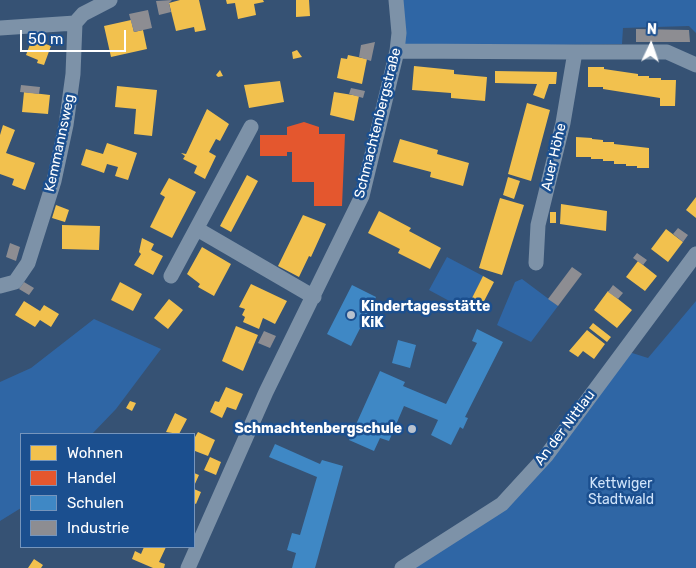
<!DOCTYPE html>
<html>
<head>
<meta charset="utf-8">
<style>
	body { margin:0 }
	#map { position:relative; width:696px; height:568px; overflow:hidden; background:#365274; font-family:Rubik,sans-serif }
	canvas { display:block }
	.legend { position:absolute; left:20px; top:433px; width:175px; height:115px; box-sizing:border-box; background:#1b4f8f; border:1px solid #7695bc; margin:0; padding:6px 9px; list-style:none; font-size:15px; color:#fff }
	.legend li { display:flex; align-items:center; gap:10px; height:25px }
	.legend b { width:25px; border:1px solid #7695bc }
	.north { position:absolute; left:626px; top:20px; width:50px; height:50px; -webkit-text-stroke:4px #1b4f8f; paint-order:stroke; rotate:3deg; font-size:14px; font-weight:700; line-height:20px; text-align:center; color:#fff }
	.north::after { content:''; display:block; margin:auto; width:18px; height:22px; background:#fff; clip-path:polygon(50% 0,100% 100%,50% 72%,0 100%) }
	.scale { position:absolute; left:20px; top:30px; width:106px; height:22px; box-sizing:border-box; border:2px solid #fff; border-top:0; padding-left:6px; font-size:15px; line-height:18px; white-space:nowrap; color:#fff; -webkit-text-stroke:4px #1b4f8f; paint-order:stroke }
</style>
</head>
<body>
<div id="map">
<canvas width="696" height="568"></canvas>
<ul class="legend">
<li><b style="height:14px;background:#f2c14e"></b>Wohnen</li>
<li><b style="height:14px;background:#e4572e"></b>Handel</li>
<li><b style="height:14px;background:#3f88c5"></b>Schulen</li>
<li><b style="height:14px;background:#8d8d92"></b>Industrie</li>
</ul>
<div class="north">N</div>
<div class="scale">50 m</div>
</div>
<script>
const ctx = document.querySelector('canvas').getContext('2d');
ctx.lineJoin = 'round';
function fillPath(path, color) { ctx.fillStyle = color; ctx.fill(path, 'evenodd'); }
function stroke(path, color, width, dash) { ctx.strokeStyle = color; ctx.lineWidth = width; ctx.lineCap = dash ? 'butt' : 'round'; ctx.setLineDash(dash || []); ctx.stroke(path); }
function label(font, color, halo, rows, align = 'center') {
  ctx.font = font + ' Rubik,sans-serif'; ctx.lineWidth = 5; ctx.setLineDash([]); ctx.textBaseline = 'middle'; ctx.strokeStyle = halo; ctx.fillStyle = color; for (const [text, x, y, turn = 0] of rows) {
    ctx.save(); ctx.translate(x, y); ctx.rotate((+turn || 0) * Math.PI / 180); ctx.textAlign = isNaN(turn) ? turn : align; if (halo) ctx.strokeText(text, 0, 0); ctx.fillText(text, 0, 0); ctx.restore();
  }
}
const green = new Path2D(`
	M400 0H696V33L689 26 623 28 622 44 402 47Z
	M447 257 483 276 466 310 429 290Z
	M522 279 558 306 531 342 497 325 515 282Z
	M696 301V568H411L490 519 629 352 648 358Z
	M94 319 161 349 116 409 92 434H21V508L0 521V382L31 368Z`);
const homes = new Path2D(`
	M180 0H199L206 30 195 32 194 27 176 31 169 3Z
	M226 0H263L264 2 254 4 256 15 238 19 235 3 227 4Z
	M296 0H309L310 16 296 17Z
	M131 20 134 32 143 30 147 49 111 57 104 26Z
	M32 39 51 46 44 65 37 63 38 60 26 55Z
	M297 50 302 57 293 59 292 52Z
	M348 55 367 59 362 84 337 78 341 58 347 59Z
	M414 66 454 70V74L487 77 485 101 451 98V93L412 90Z
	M588 67H604V69L638 74V76H649V78H661V80H676L675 106H660V98L603 89V87H588Z
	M220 70 223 76 218 77 216 75Z
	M495 71 557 72 556 84H549L544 99 533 95 537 84 495 83Z
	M280 81 284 102 249 108 244 85Z
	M117 86 157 90 152 136 134 134 136 109 115 107Z
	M24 92 50 95 48 114 22 112Z
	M334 92 359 96 354 121 330 115Z
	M527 103 550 110 531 181 508 174Z
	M207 109 229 124 220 141 216 139 209 152 216 156 205 179 194 173 197 166 183 159 185 156 181 153 186 154Z
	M3 125 15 130 6 153 35 163 25 190 12 185 14 179 0 174V135Z
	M576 137 592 138V139L603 140V142H614V144L649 148V168H637V166H626V164H614V161H603V159H591V157H576Z
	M400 139 438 150 437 154 469 163 463 186 430 177 431 172 393 162Z
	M107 143 137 153 128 180 115 176 118 167 107 164 104 173 81 165 86 149 103 154Z
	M247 175 258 181 231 232 220 226Z
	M508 177 520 181 514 199 503 195Z
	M169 178 196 192 172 238 150 227 165 197 160 194Z
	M696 197V218L686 210Z
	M500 198 524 205 502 275 479 268Z
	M561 204 607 211 606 231 560 224Z
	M56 205 69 210 65 222 52 218Z
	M379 211 411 228 409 231 441 248 430 269 398 253 400 249 368 233Z
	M550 212H556V223H550Z
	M303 215 326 224 311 257 309 256 299 277 278 266Z
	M62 225 100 226 99 250 62 249Z
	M666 229 683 242 668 262 651 249Z
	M142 238 154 244 151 250 163 256 153 275 134 265 141 254 139 252Z
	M202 247 231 264 214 296 198 287 200 284 187 274Z
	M638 261 657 276 645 291 626 277Z
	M483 276 494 282 480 309 469 304Z
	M120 282 142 294 133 311 111 300Z
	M251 284 287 301 275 324 263 318 259 329 243 322 245 317 242 315 245 309 239 307Z
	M608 291 632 310 617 328 594 310Z
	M169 299 183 310 168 329 154 318Z
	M24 301 40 311 44 305 59 314 51 327 40 320 35 327 15 315Z
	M593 323 611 337 607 342 589 328Z
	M236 326 258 335 243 371 222 361Z
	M587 330 605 344 594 359 583 351 578 357 569 351Z
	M226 387 243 394 236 410 227 407 222 418 210 412 215 401 219 402Z
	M130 401 136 403 132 411 126 408Z
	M175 413 187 419 179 434 166 432Z
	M198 432 215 440 208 456 195 451 194 454V436L195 437Z
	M210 457 221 462 216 475 204 470Z
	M194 473 199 475 194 486Z
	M194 489 201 492 196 504 194 503Z
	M144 547H166L159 562 165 564 164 568H153L132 559 135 551 141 554Z
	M34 559 43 565 41 568H28Z`);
const shops = new Path2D(`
	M304 122 319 127V134H345L342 206H314V182H292V152H287V156H260V135H287V127Z`);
const schools = new Path2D(`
	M352 285 376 297 351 346 327 334Z
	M477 329 503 342 465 417 468 418 463 429 460 427 451 445 431 435 438 420 404 406 389 441 380 438 374 451 349 440 380 371 405 382 403 386 446 404 477 343 472 341Z
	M398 340 416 345 410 368 392 363Z
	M275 444 320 464 322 460 343 466 315 568H292L296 553 287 550 292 533 300 535 317 477 269 457Z`);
const industry = new Path2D(`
	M172 0 169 3 171 12 159 15 156 1Z
	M148 10 152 28 134 32 129 14Z
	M636 29 689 30 690 42H636Z
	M375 42 371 61 359 57 361 45Z
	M21 85 40 87 39 94 20 92Z
	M351 88 365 91 363 98 349 94Z
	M678 228 688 235 683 242 673 234Z
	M10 243 20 247 16 261 6 257Z
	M637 253 647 260 643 265 633 258Z
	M572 267 582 274 558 306 548 299Z
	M24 282 34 288 29 295 19 289Z
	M613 285 623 293 618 299 608 292Z
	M264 331 276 336 270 348 258 343Z`);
const minor = new Path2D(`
	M0 28 75 23
	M397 51 575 52 563 123 538 225 536 263
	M575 52H667L696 65
	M197 229 314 297
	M171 276 251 127
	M0 286 15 282 28 263 54 181 66 125 73 74 75 23 83 14 110 0
	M188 568 266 392 362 196 397 51 399 33 396 0
	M402 568 502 504 546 456 696 254`);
const markers = [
	[351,315,5,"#b9c2ce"],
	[412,429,5,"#b9c2ce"]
];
const streetNames = [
	["Schmachtenbergstraße",378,123,-76],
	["Kemmannsweg",60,143,-78],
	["Auer Höhe",554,157,-77],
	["An der Nittlau",565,428,-53]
];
const poiNames = [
	["Kindertagesstätte",361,307],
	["KiK",361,323],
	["Schmachtenbergschule",402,429,"right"]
];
const parkNames = [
	["Kettwiger",621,484],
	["Stadtwald",621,500]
];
fillPath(green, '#2f66a5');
fillPath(homes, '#f2c14e');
fillPath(shops, '#e4572e');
fillPath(schools, '#3f88c5');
fillPath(industry, '#8d8d92');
stroke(minor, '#7d92a8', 15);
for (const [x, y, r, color] of markers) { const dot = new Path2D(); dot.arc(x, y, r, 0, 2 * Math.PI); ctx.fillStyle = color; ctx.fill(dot); stroke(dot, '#1b4f8f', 2); }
label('14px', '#fff', '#1b4f8f', streetNames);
label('bold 14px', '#fff', '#1b4f8f', poiNames, 'left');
label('14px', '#cfe3fa', '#1b4f8f', parkNames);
</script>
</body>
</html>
